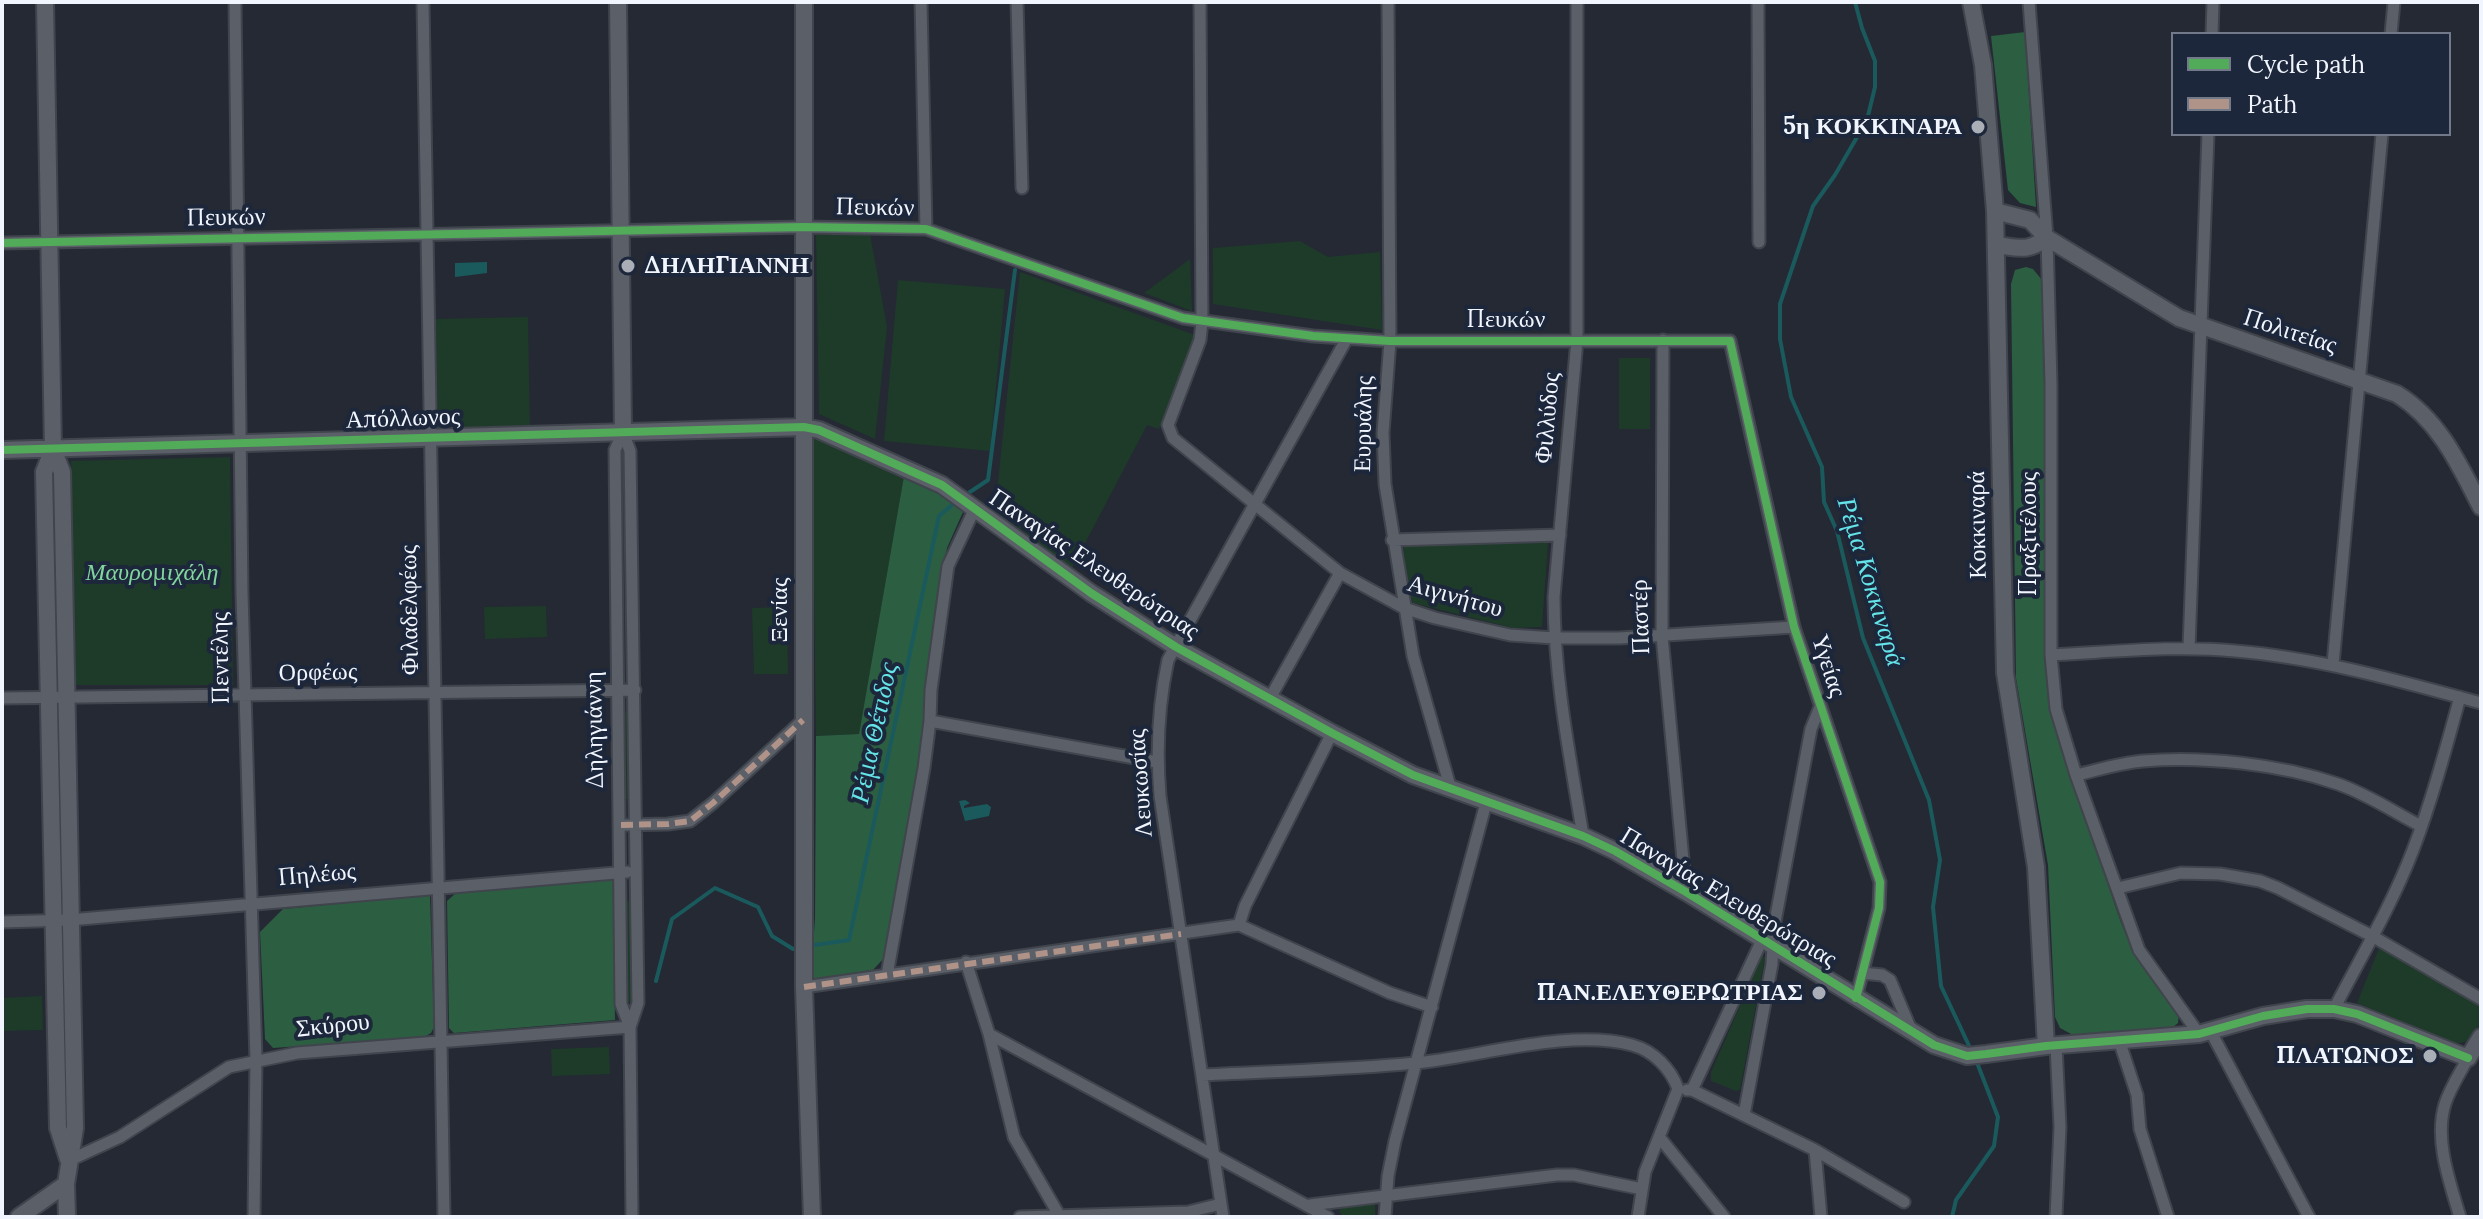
<!DOCTYPE html>
<html>
<head>
<meta charset="utf-8">
<style>
	body { margin:0 }
	#map { position:relative; width:2483px; height:1219px; overflow:hidden; background:#242934; font-family:Lora,serif }
	canvas { display:block }
	.frame { position:absolute; inset:0; border:4px solid #f1f5fd; pointer-events:none }
	.legend { position:absolute; left:2171px; top:32px; width:280px; height:104px; box-sizing:border-box; background:#1d273b; border:2px solid #727989; margin:0; padding:10px 14px; list-style:none; font-size:24px; color:#f1f5fd }
	.legend li { display:flex; align-items:center; gap:16px; height:40px }
	.legend b { width:40px; border:2px solid #727989 }
</style>
</head>
<body>
<div id="map">
<canvas width="2483" height="1219"></canvas>
<div class="frame"></div>
<ul class="legend">
<li><b style="height:10px;background:#51ab58"></b>Cycle path</li>
<li><b style="height:10px;background:#af9288"></b>Path</li>
</ul>
</div>
<script>
const ctx = document.querySelector('canvas').getContext('2d');
ctx.lineJoin = 'round';
function fillPath(path, color) { ctx.fillStyle = color; ctx.fill(path, 'evenodd'); }
function stroke(path, color, width, dash) { ctx.strokeStyle = color; ctx.lineWidth = width; ctx.lineCap = dash ? 'butt' : 'round'; ctx.setLineDash(dash || []); ctx.stroke(path); }
function label(font, color, halo, rows, align = 'center') {
  ctx.font = font + ' Lora,serif'; ctx.lineWidth = 8; ctx.setLineDash([]); ctx.textBaseline = 'middle'; ctx.strokeStyle = halo; ctx.fillStyle = color; for (const [text, x, y, turn = 0] of rows) {
    ctx.save(); ctx.translate(x, y); ctx.rotate((+turn || 0) * Math.PI / 180); ctx.textAlign = isNaN(turn) ? turn : align; if (halo) ctx.strokeText(text, 0, 0); ctx.fillText(text, 0, 0); ctx.restore();
  }
}
const green = new Path2D(`
	M870 234 887 327 875 439 819 414 816 235Z
	M1300 241 1328 257 1380 252 1382 330 1213 304V248Z
	M1190 259 1192 311 1144 293Z
	M1020 272 1195 335 1159 429 1147 425 1072 568 995 510Z
	M898 280 1005 289 990 451 884 441Z
	M528 317 530 433 438 437 436 319Z
	M1619 358H1650V429H1619Z
	M817 438 904 476 859 734 816 736 812 441Z
	M230 457 233 685H75L71 461Z
	M1548 543 1542 627 1513 628 1413 603 1408 588 1403 544Z
	M546 606 547 637 485 639 484 607Z
	M787 607 788 674H754L752 608Z
	M626 711 629 712 630 799H625L623 712Z
	M629 900 632 902 634 1001 631 1003 627 1001 625 902Z
	M2380 946 2481 1005V1022L2468 1041 2456 1044 2357 1003Z
	M1762 956 1765 957 1740 1090 1736 1091 1711 1081V1072Z
	M42 996 43 1030 2 1031V998Z
	M609 1047 610 1074 552 1076 551 1049Z
	M1375 1203V1217H1343L1339 1211 1345 1204Z`);
const forest = new Path2D(`
	M2025 32 2036 207 2020 203 2008 190 1991 36Z
	M2026 267 2033 269 2042 280 2043 295 2047 383 2044 649C2050 724 2076 792 2101 862 2113 898 2123 937 2144 969 2154 984 2167 998 2179 1012L2178 1023 2173 1027 2073 1035 2060 1028 2055 1017 2048 865 2016 678 2011 284 2015 270Z
	M904 476 941 495 963 512 947 548 924 715 926 730 912 821 884 958 873 970 814 979 811 977 815 918 816 736 859 734Z
	M613 878 615 1020 454 1033 449 1028 447 901 457 892Z
	M430 895 434 1027 431 1033 424 1037 273 1048 265 1039 260 932 283 909Z`);
const water = new Path2D(`
	M487 262V273L455 277V263Z
	M965 800 970 803 964 806V808L987 804 991 807 989 816 965 821 959 801Z`);
const stream = new Path2D(`
	M1855 2 1862 28 1875 61V87L1867 120 1835 175 1813 206 1780 304V339L1791 397 1822 467 1824 502 1837 531 1863 638 1929 800 1940 860 1933 907 1941 986 1972 1052
	M967 494 988 480 1015 270
	M815 945 849 940 939 516 952 505
	M656 981 672 919 715 888 758 907 772 936 793 949
	M1952 1217 1956 1200 1994 1146 1998 1117 1976 1060`);
const street = new Path2D(`
	M235 2 242 594 256 1060 254 1217
	M423 2 444 1217
	M921 2 926 229
	M1017 2 1022 188
	M1200 2 1202 322 1200 340 1168 425 1173 438 1340 573 1404 608 1435 618 1510 635 1554 638H1619L1794 627
	M1388 2 1390 341 1383 433 1385 484 1413 656 1451 790
	M1577 2V340L1554 597C1554 678 1570 757 1583 836
	M1758 2 1759 242
	M2029 2 2047 238 2051 384V655L2056 709 2076 775 2139 950 2199 1034
	M2212 34 2213 2
	M2391 34 2394 2
	M2 243 804 227 926 229 1183 318 1313 336 1390 341H1730L1794 627 1880 882 1879 908 1856 998
	M1663 340 1662 636 1686 892
	M623 432 630 451 638 1003 630 1027 632 1217
	M1392 540 1560 535
	M2189 648 2208 134
	M2051 655C2112 652 2174 645 2235 651 2319 658 2400 681 2481 703
	M2333 664 2382 134
	M2 698 635 690
	M1270 698 1340 573
	M930 721 1157 762
	M2076 775C2098 770 2120 763 2143 761 2204 756 2280 764 2338 784 2367 794 2394 812 2421 826
	M621 825 668 824 690 821 713 803 803 720
	M2118 888 2181 873 2220 874 2260 881 2278 888 2372 936 2481 999
	M2 922 69 920 627 872
	M1239 925 1245 906 1332 733
	M966 962 989 1034 1328 1217
	M1862 973 1882 975 1890 980 1911 1030
	M887 975 924 768 930 721 931 690 948 566 975 508
	M804 987 1239 925 1390 993 1432 1007
	M2334 1009C2361 957 2392 905 2413 850 2432 800 2446 748 2460 697
	M2211 1032 2309 1217
	M989 1034 1014 1137 1059 1215
	M2119 1040 2137 1095 2140 1129 2168 1217
	M2056 1045 2060 1127 2056 1217
	M1202 1075C1273 1071 1344 1070 1415 1063 1480 1057 1568 1028 1632 1045 1654 1051 1671 1069 1678 1089
	M1687 1090H1692L1762 940
	M1692 1090 1815 1150 1904 1202
	M1744 1115 1772 964 1774 927 1811 729 1820 707
	M1660 1138 1724 1217
	M1815 1150 1821 1217
	M68 1161 120 1137 229 1067 297 1053 630 1027 621 1004 615 450 623 432
	M1310 1205 1557 1175H1574L1642 1189
	M1020 1217 1188 1212 1221 1204
	M1223 1217 1160 796C1156 748 1158 706 1168 660L1346 340
	M1385 1217 1388 1176 1395 1141 1486 803
	M1638 1217 1645 1172 1678 1089
	M2460 1217C2450 1183 2434 1140 2445 1104 2450 1088 2460 1073 2468 1058`);
const secondary = new Path2D(`
	M45 2 53 449 62 472 75 1128 66 1184 67 1217
	M618 2 623 432
	M804 2V987L812 1217
	M1971 2 1983 65 1995 211 2005 673 2036 867 2046 1046
	M1995 211 2030 220 2047 238C2027 252 2020 248 1997 245
	M2047 238 2179 318 2397 394C2439 420 2459 464 2481 507
	M53 449 44 472 58 1128 68 1159
	M2 450 804 427 819 430 942 485 1091 593 1176 647 1332 733 1413 775 1583 836 1615 851 1686 892 1934 1045 1967 1056 1986 1054 2046 1046 2199 1034 2263 1016 2307 1009H2334L2357 1014 2468 1058 2481 1037
	M19 1217 66 1184`);
const quiet = new Path2D(`
	M621 825 668 824 690 821 713 803 803 720
	M804 987 1181 934`);
const cycleway = new Path2D(`
	M2 243 804 227 926 229 1183 318 1313 336 1390 341H1730L1794 627 1880 882 1879 908 1856 998
	M2 450 804 427 819 430 942 485 1091 593 1176 647 1332 733 1413 775 1583 836 1615 851 1686 892 1934 1045 1967 1056 1986 1054 2046 1046 2199 1034 2263 1016 2307 1009H2334L2357 1014 2468 1058`);
const markers = [
	[1978,127,8,"#a9aeb7"],
	[628,266,8,"#a9aeb7"],
	[1819,993,8,"#a9aeb7"],
	[2430,1056,8,"#a9aeb7"]
];
const poiNames = [
	["5η ΚΟΚΚΙΝΑΡΑ",1962,127],
	["ΔΗΛΗΓΙΑΝΝΗ",644,266,"left"],
	["ΠΑΝ.ΕΛΕΥΘΕΡΩΤΡΙΑΣ",1803,993],
	["ΠΛΑΤΩΝΟΣ",2414,1056]
];
const streetNames = [
	["Πευκών",875,208,1],
	["Πευκών",226,218,-1],
	["Πευκών",1506,320],
	["Πολιτείας",2290,332,18],
	["Φιλλύδος",1548,418,-85],
	["Απόλλωνος",403,419,-2],
	["Ευρυάλης",1364,424,-89],
	["Κοκκιναρά",1978,525,-91],
	["Πραξιτέλους",2029,534,-90],
	["Παναγίας Ελευθερώτριας",1094,565,34],
	["Αιγινήτου",1455,597,16],
	["Φιλαδελφέως",410,610,-91],
	["Ξενίας",780,610,-90],
	["Παστέρ",1641,617,-92],
	["Πεντέλης",221,658,-91],
	["Υγείας",1828,666,72],
	["Ορφέως",318,673,-1],
	["Δηληγιάννη",595,730,-91],
	["Λευκωσίας",1141,783,-94],
	["Πηλέως",317,875,-5],
	["Παναγίας Ελευθερώτριας",1728,898,31],
	["Σκύρου",333,1026,-6]
];
const parkNames = [
	["Μαυρομιχάλη",152,573]
];
const waterNames = [
	["Ρέμα Κοκκιναρά",1870,582,73],
	["Ρέμα Θέτιδος",875,733,-78]
];
fillPath(green, '#1e3b2a');
fillPath(forest, '#2c5e41');
fillPath(water, '#1a5a5d');
stroke(stream, '#1a5a5d', 4);
stroke(street, '#40444c', 15);
stroke(secondary, '#40444c', 20);
stroke(street, '#5b5f68', 11);
stroke(secondary, '#5b5f68', 16);
stroke(quiet, '#af9288', 6, [12, 6]);
stroke(cycleway, '#51ab58', 8);
for (const [x, y, r, color] of markers) { const dot = new Path2D(); dot.arc(x, y, r, 0, 2 * Math.PI); ctx.fillStyle = color; ctx.fill(dot); stroke(dot, '#1d273b', 3); }
label('bold 24px', '#f1f5fd', '#1d273b', poiNames, 'right');
label('24px', '#f1f5fd', '#1d273b', streetNames);
label('italic 24px', '#82d59e', '#1d273b', parkNames);
label('italic 26px', '#64e4e9', '#1d273b', waterNames);
</script>
</body>
</html>
